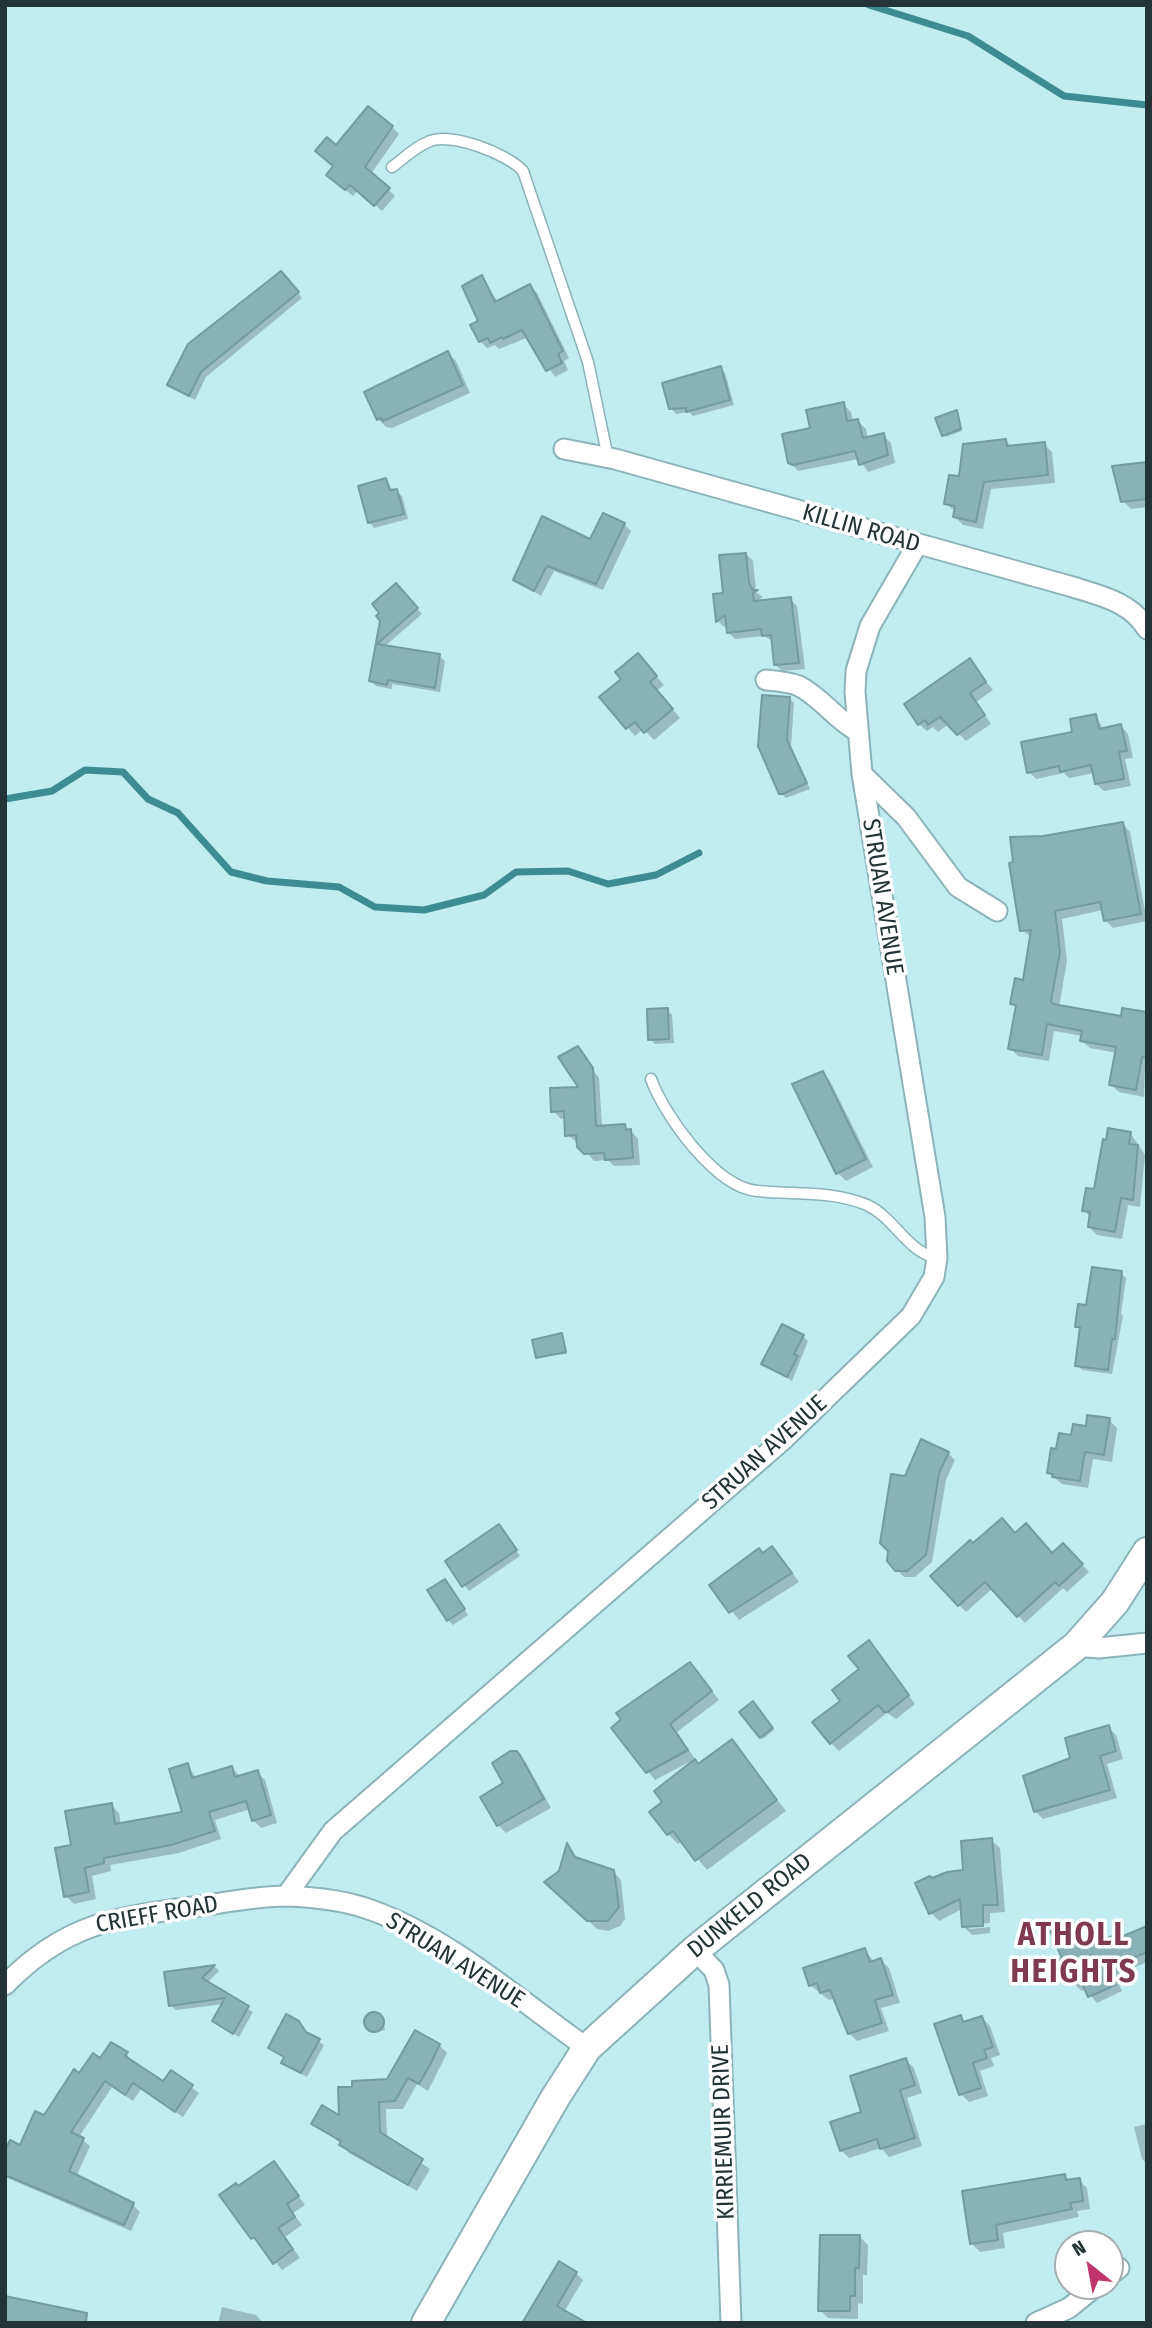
<!DOCTYPE html>
<html>
<head>
<meta charset="utf-8">
<style>
	body { margin:0 }
	#map { position:relative; width:1152px; height:2328px; overflow:hidden; background:#c1ecf0; font-family:"Fira Sans Condensed",sans-serif }
	canvas { display:block }
	.frame { position:absolute; inset:0; border:7px solid #233436; pointer-events:none }
	.north { position:absolute; left:1054px; top:2230px; width:70px; height:70px; box-sizing:border-box; background:#fff; border:2px solid #a7aeaf; border-radius:50%; rotate:329deg; font-size:19px; font-weight:700; line-height:28px; text-align:center; color:#233436 }
	.north::after { content:''; display:block; margin:auto; width:24px; height:32px; background:#c0356c; clip-path:polygon(50% 0,100% 100%,50% 72%,0 100%) }
</style>
</head>
<body>
<div id="map">
<canvas width="1152" height="2328"></canvas>
<div class="frame"></div>
<div class="north">N</div>
</div>
<script>
const ctx = document.querySelector('canvas').getContext('2d');
ctx.lineJoin = 'round';
function fillPath(path, color) { ctx.fillStyle = color; ctx.fill(path, 'evenodd'); }
function stroke(path, color, width, dash) { ctx.strokeStyle = color; ctx.lineWidth = width; ctx.lineCap = dash ? 'butt' : 'round'; ctx.setLineDash(dash || []); ctx.stroke(path); }
function label(font, color, halo, rows, align = 'center') {
  ctx.font = font + ' "Fira Sans Condensed",sans-serif'; ctx.lineWidth = 7; ctx.setLineDash([]); ctx.textBaseline = 'middle'; ctx.strokeStyle = halo; ctx.fillStyle = color; for (const [text, x, y, turn = 0] of rows) {
    ctx.save(); ctx.translate(x, y); ctx.rotate((+turn || 0) * Math.PI / 180); ctx.textAlign = isNaN(turn) ? turn : align; if (halo) ctx.strokeText(text, 0, 0); ctx.fillText(text, 0, 0); ctx.restore();
  }
}
const shadow = new Path2D(`
	M392 127 399 134 371 174 395 196 382 211 358 190 353 196 336 182V147Z
	M482 277 498 302 530 286 537 293 569 358 564 361 568 370 555 377 529 337 499 349 495 345 487 348 480 341Z
	M286 278 302 298 206 377 195 400 169 385Z
	M448 353 456 361 470 393 392 428 386 427 378 419Z
	M720 368 725 373 734 405 693 416 689 412 676 414 671 408Z
	M843 404 851 412 853 421H858L866 429 868 439 883 435 891 443 895 463 868 472 859 459 798 471 790 462 812 429Z
	M956 412 962 431 946 437 944 435Z
	M1006 441 1012 447 1044 444 1052 452 1055 483 991 489 983 529 963 525 955 517 956 512 945 503 960 478Z
	M1147 463V507L1131 509 1123 501Z
	M386 480 393 491H396L402 496 408 519 374 528 369 522Z
	M624 524 631 531 603 590 554 571 541 596 515 580Z
	M746 554 753 561 756 592 763 597 756 602 790 599 797 606 805 669 782 671 775 664 774 642 764 636 735 639 728 632V624L724 627 718 621 715 596 725 595Z
	M401 590 422 614 384 647 439 656 445 661 440 692 392 684V689L376 686 371 681 382 620Z
	M969 660 993 690 976 702 991 724 966 741 949 724 938 732 933 727 927 731 919 724Z
	M645 663 664 685 657 690 680 718 654 740 643 729 635 736 602 697Z
	M789 698 794 703 791 747 810 789 786 798 781 793Z
	M1095 715 1104 730 1121 726 1128 734 1133 758 1125 759 1131 786 1104 791 1096 784 1094 773 1069 778 1064 773 1036 779 1029 772Z
	M1123 824 1130 832 1147 921 1113 928 1105 920 1103 910 1062 919 1067 961 1059 1007 1123 1018 1147 1014 1144 1097 1119 1092 1111 1085 1117 1053 1090 1048 1082 1041 1083 1036 1054 1031 1049 1061 1018 1056 1010 1048 1017 1008 1012 1003 1024 982 1032 938 1022 930 1043 838Z
	M667 1010 672 1015 674 1043 655 1044 650 1039Z
	M577 1048 599 1078 602 1127 625 1126 631 1131 638 1139 640 1165 614 1166 608 1160 594 1161 579 1143 567 1135 566 1118 561 1119 553 1111 581 1088Z
	M822 1073 830 1081 873 1167 846 1181 838 1173Z
	M1131 1134 1145 1155 1140 1207 1128 1205 1122 1239 1097 1235 1089 1227 1091 1218 1084 1210Z
	M1121 1273 1126 1278 1121 1314 1123 1316 1112 1374 1082 1370 1077 1365 1081 1331 1076 1326 1087 1307Z
	M562 1335 567 1354 537 1357Z
	M803 1336 808 1341 792 1381 763 1363Z
	M1109 1420 1117 1428 1112 1462 1093 1459 1088 1488 1062 1484 1049 1473 1058 1451 1072 1437Z
	M948 1453 955 1460 946 1480 932 1562 915 1577H904L896 1569 906 1478Z
	M503 1531 520 1556 469 1591 447 1561Z
	M1016 1535 1053 1555 1063 1545 1089 1572 1067 1592 1063 1588 1025 1623 993 1588 966 1612 959 1605Z
	M763 1554 780 1556 799 1582 739 1620 711 1585Z
	M449 1586 468 1615 453 1625 448 1620Z
	M876 1651 915 1704 896 1719 887 1713 839 1751 831 1743 843 1701Z
	M698 1673 719 1700 677 1732 695 1759 655 1780 613 1728Z
	M753 1704 774 1730 763 1739 742 1712Z
	M1108 1727 1116 1735 1123 1759 1107 1764 1117 1798 1043 1819 1035 1811 1073 1759Z
	M731 1741 786 1811 707 1870 683 1841 678 1844 668 1834 652 1812Z
	M516 1753 525 1761 551 1808 506 1833 498 1825Z
	M187 1765 197 1779 232 1768 240 1776 257 1772 265 1780 277 1823 261 1828 253 1820 250 1809 215 1820 221 1839 179 1853 110 1865 111 1871 92 1876 96 1899 74 1904 66 1896 73 1846 111 1805 119 1813 121 1825 184 1813Z
	M991 1840 1000 1848 1005 1912 990 1913V1923L969 1925V1929L990 1927V1933L972 1935 964 1927 962 1909 939 1921 931 1913 917 1884 965 1872Z
	M568 1847 579 1860 613 1871 621 1880 625 1919 620 1926 608 1931 597 1929 555 1889Z
	M1073 1923 1080 1931 1087 1949 1147 1926V1962L1115 1976 1122 1991 1097 2003 1085 1989 1082 1991 1065 1976 1064 1958Z
	M865 1950 874 1962 881 1960 889 1968 900 2003 881 2008 889 2031 857 2041 849 2033 835 1998 829 2000 810 1985Z
	M215 1967 219 1971 207 1983 253 2012 239 2037 214 2021 224 2004 176 2010 170 2005 166 1974Z
	M377 2014 383 2019 385 2030 376 2032 366 2022 369 2016Z
	M961 2017 967 2023 982 2018 990 2026 1000 2055 991 2058 994 2066 980 2071 988 2096 969 2102 961 2094Z
	M298 2022 308 2035 324 2045 307 2077 288 2067 283 2062 285 2058 270 2048Z
	M439 2045 447 2053 428 2091 417 2084 403 2109H386L387 2139 430 2169 417 2191 349 2153 342 2144 313 2124 341 2118 354 2088 388 2081Z
	M127 2054 132 2063 164 2083 171 2072 199 2093 183 2117 141 2089 133 2101 112 2087 79 2137 90 2146 76 2177 133 2205 140 2212 131 2231 5 2177V2156L21 2147 80 2075 101 2060Z
	M906 2060 914 2068 922 2093 907 2098 922 2146 889 2157 881 2148 849 2158 841 2150 863 2113Z
	M1147 2124V2164L1142 2159 1134 2127Z
	M274 2163 305 2205 293 2213 302 2225 285 2237 300 2258 282 2270 262 2245 252 2238 239 2188Z
	M1065 2176 1070 2181 1079 2180 1087 2188 1090 2209 1077 2211 1079 2217 1003 2233 1005 2248 980 2252 972 2244 964 2193Z
	M860 2237 868 2245 867 2275H863V2304L858 2303V2319L828 2318 820 2310Z
	M576 2273 583 2280 564 2312 524 2323Z
	M222 2307 256 2315 263 2323H218Z`);
const stream = new Path2D(`
	M869 5 968 36 1064 96 1147 105
	M5 799 52 791 85 770 123 772 148 799 178 813 231 872 267 881 339 887 375 907 424 910 484 895 516 872 568 871 608 884 656 875 699 853`);
const building = new Path2D(`
	M368 106 393 126 365 167 390 188 374 206 350 185 345 190 326 175 333 166 315 151 327 137 336 145Z
	M281 271 299 292 201 372 189 396 167 385 188 344Z
	M482 275 495 302 530 284 563 351 558 354 562 363 546 371 522 330 503 339 502 337 490 343 488 338 479 342 470 325 478 321 462 286Z
	M448 351 463 385 383 421 381 418 377 420 364 392Z
	M721 366 730 400 686 412V408L669 409 662 383Z
	M844 402 847 421 858 419 863 438 884 433 888 455 859 465 855 451 793 465 788 463 782 434 810 428 806 410Z
	M957 410 961 429 942 436 935 418Z
	M1006 439 1007 446 1045 442 1048 475 984 482 976 522 953 517 955 506 944 504 949 475 959 476 963 444Z
	M1147 462V499L1121 502 1112 466Z
	M386 478 390 490 397 489 404 514 368 523 358 486Z
	M603 513 625 523 596 584 547 566 534 591 513 580 542 516 590 539Z
	M746 553 749 583 753 590H758L753 593 754 601 791 597 799 663 774 665 771 635 762 636 761 629 727 633 725 615 716 622 713 594 723 593 719 555Z
	M396 583 418 608 377 644 440 654 435 688 388 680 387 685 369 681 380 621 376 616 379 613 372 604Z
	M638 653 657 676 650 682 673 709 644 733 635 722 626 729 599 697 621 679 615 672Z
	M970 658 986 682 970 693 985 715 957 735 940 717 928 725 925 720 918 725 904 704Z
	M762 695 790 697 787 740 807 783 783 794H779L758 746Z
	M1096 714 1099 729 1121 724 1127 751 1119 752 1124 779 1095 784 1091 765 1060 772 1059 766 1027 773 1021 742 1072 732 1070 719Z
	M1123 822 1141 914 1104 921 1100 902 1055 911 1060 952 1051 1001 1053 1004 1121 1016 1122 1008 1147 1012V1058L1142 1057 1136 1090 1109 1085 1116 1047 1080 1041 1082 1031 1047 1024 1042 1055 1008 1049 1016 1005 1010 1004 1015 978 1023 980 1031 930 1020 931 1009 863 1013 862 1010 837 1043 836Z
	M668 1008 669 1039 648 1040 647 1009Z
	M578 1046 593 1068 596 1126 625 1124 626 1130 631 1129 633 1158 605 1160 604 1153 584 1154 577 1147 576 1135 565 1136 564 1111 551 1112 550 1088 578 1087 558 1057Z
	M823 1071 866 1159 836 1174 792 1084Z
	M1108 1128 1131 1132 1129 1144 1138 1145 1133 1200 1121 1198 1115 1232 1088 1227 1090 1212 1082 1211 1086 1188 1094 1189 1103 1139 1106 1140Z
	M1092 1267 1122 1271 1115 1339H1112L1108 1370 1075 1366 1080 1327H1075L1078 1304 1086 1305Z
	M782 1324 804 1335 794 1354 798 1356 787 1377 761 1364Z
	M562 1333 566 1352 536 1358 532 1340Z
	M1087 1415 1110 1418 1104 1455 1085 1452 1080 1481 1052 1477 1053 1474 1047 1473 1051 1448 1056 1449 1059 1433 1071 1435 1073 1424 1086 1426Z
	M921 1439 949 1452 939 1473 926 1555 907 1571H895L887 1561 888 1551 880 1543 891 1474 905 1476Z
	M1002 1518 1015 1533 1026 1523 1052 1553 1063 1543 1083 1564 1059 1586 1055 1582 1017 1617 985 1582 958 1606 930 1576 970 1540 973 1543Z
	M499 1524 517 1550 462 1587 445 1561Z
	M772 1546 792 1573 729 1613 709 1585 759 1548 763 1553Z
	M445 1579 465 1609 447 1621 427 1590Z
	M869 1640 909 1695 888 1712H884L878 1705 830 1744 812 1722 840 1701 832 1690 859 1669 848 1656Z
	M690 1662 712 1691 670 1724 688 1750 646 1773 611 1728 621 1719 616 1713Z
	M753 1701 773 1728 760 1738 739 1712Z
	M1109 1725 1116 1751 1100 1756 1110 1790 1034 1812 1023 1776 1070 1758 1065 1738Z
	M732 1739 777 1800 695 1861 673 1831 667 1835 649 1812 662 1802 654 1791 695 1759 698 1764Z
	M510 1751H517L520 1755 544 1799 497 1826 480 1797 503 1783 492 1763Z
	M188 1763 192 1778 232 1766 235 1777 258 1770 271 1815 252 1821 246 1801 209 1812 215 1831 171 1845 104 1858V1863L85 1868 89 1892 64 1897 55 1848 71 1845 65 1811 112 1803 115 1824 182 1812 169 1769Z
	M992 1838 998 1905H983V1926L962 1927 960 1899 929 1914 915 1883 930 1876 932 1878 947 1872 963 1870 961 1841Z
	M567 1843 575 1857 614 1870 619 1907 608 1921H587L544 1882 559 1871Z
	M1073 1921 1084 1948 1122 1932 1123 1936 1147 1926V1952L1109 1968 1116 1985 1088 1997 1081 1981 1073 1984 1069 1975 1063 1977 1056 1960 1062 1958 1050 1931Z
	M865 1948 870 1962 881 1958 893 1995 875 2000 882 2023 848 2034 830 1990 820 1993 817 1983 809 1986 803 1968Z
	M215 1965 202 1978 249 2006 233 2034 212 2021 225 1998 169 2006 164 1972Z
	M364 2022a10 10 0 1 1 20 0a10 10 0 1 1-20 0Z
	M286 2014 299 2021 306 2032 320 2039 301 2073 281 2063 284 2057 268 2048Z
	M961 2015 963 2022 982 2016 993 2047 984 2050 987 2058 973 2063 981 2088 959 2095 934 2024Z
	M415 2030 440 2044 430 2065 419 2084 408 2078 395 2101 379 2102 380 2132 423 2159 408 2185 339 2145 341 2141 311 2124 322 2105 339 2115 338 2087H352V2081L387 2079Z
	M111 2042 128 2052 125 2056 163 2081 171 2070 193 2085 175 2112 133 2083 125 2095 105 2081 71 2132 84 2138 69 2171 134 2203 124 2225 5 2175V2151L10 2140 20 2145 35 2111 44 2115 74 2069 79 2073 93 2053 100 2058Z
	M906 2058 915 2085 900 2090 915 2138 880 2149 877 2139 840 2151 830 2122 861 2112 850 2076Z
	M274 2161 299 2196 287 2204 295 2217 278 2228 293 2249 273 2264 254 2237 251 2239 219 2195 236 2183 238 2186Z
	M1065 2174 1066 2180 1080 2178 1083 2201 1070 2203 1072 2209 996 2225 998 2240 970 2244 962 2191Z
	M820 2235H860L859 2268H855V2296H850V2311H818Z
	M559 2261 577 2272 557 2306 587 2323H522Z
	M5 2296 87 2313 86 2323H5Z`);
const lane = new Path2D(`
	M392 167C403 159 415 147 428 142 450 131 508 154 523 171L588 362 608 458
	M651 1079C664 1115 715 1187 757 1191 794 1195 831 1190 867 1205 895 1218 907 1252 937 1258`);
const street = new Path2D(`
	M564 449 615 459 1073 587C1101 596 1131 602 1147 629
	M766 680C777 681 790 682 799 686 821 697 835 719 857 731
	M862 774 906 817 958 887 997 911
	M1076 1646 1099 1648 1147 1643
	M695 1950 714 1970 719 1985 731 2323
	M5 1985C66 1922 117 1917 200 1906 228 1902 258 1896 286 1896
	M587 2048C519 2000 450 1938 371 1910 344 1900 314 1897 286 1896L333 1831 784 1439 911 1316 934 1277 937 1258 935 1217 862 774 855 692 856 671 870 626 917 545
	M1110 2275 1119 2268
	M1036 2323 1069 2308 1096 2286`);
const secondary = new Path2D(`
	M426 2323 555 2098 587 2048 695 1950 1076 1646 1115 1602 1147 1552`);
const streetNames = [
	["KILLIN ROAD",861,529,16],
	["STRUAN AVENUE",882,897,81],
	["STRUAN AVENUE",765,1453,-42],
	["DUNKELD ROAD",750,1906,-39],
	["CRIEFF ROAD",157,1915,-10],
	["STRUAN AVENUE",455,1961,32],
	["KIRRIEMUIR DRIVE",724,2132,-92]
];
const districtNames = [
	["ATHOLL",1074,1936],
	["HEIGHTS",1074,1973]
];
fillPath(shadow, '#0003');
stroke(stream, '#3d8c94', 7);
fillPath(building, '#89b2b6');
stroke(building, '#739ca0', 2);
stroke(lane, '#8bb4b9', 13);
stroke(street, '#8bb4b9', 23);
stroke(secondary, '#8bb4b9', 32);
stroke(lane, '#fff', 10);
stroke(street, '#fff', 19);
stroke(secondary, '#fff', 28);
label('24px', '#233436', '#fff', streetNames);
ctx.letterSpacing = '2px';
label('bold 32px', '#803a50', '#fff', districtNames);
ctx.letterSpacing = '0px';
</script>
</body>
</html>
